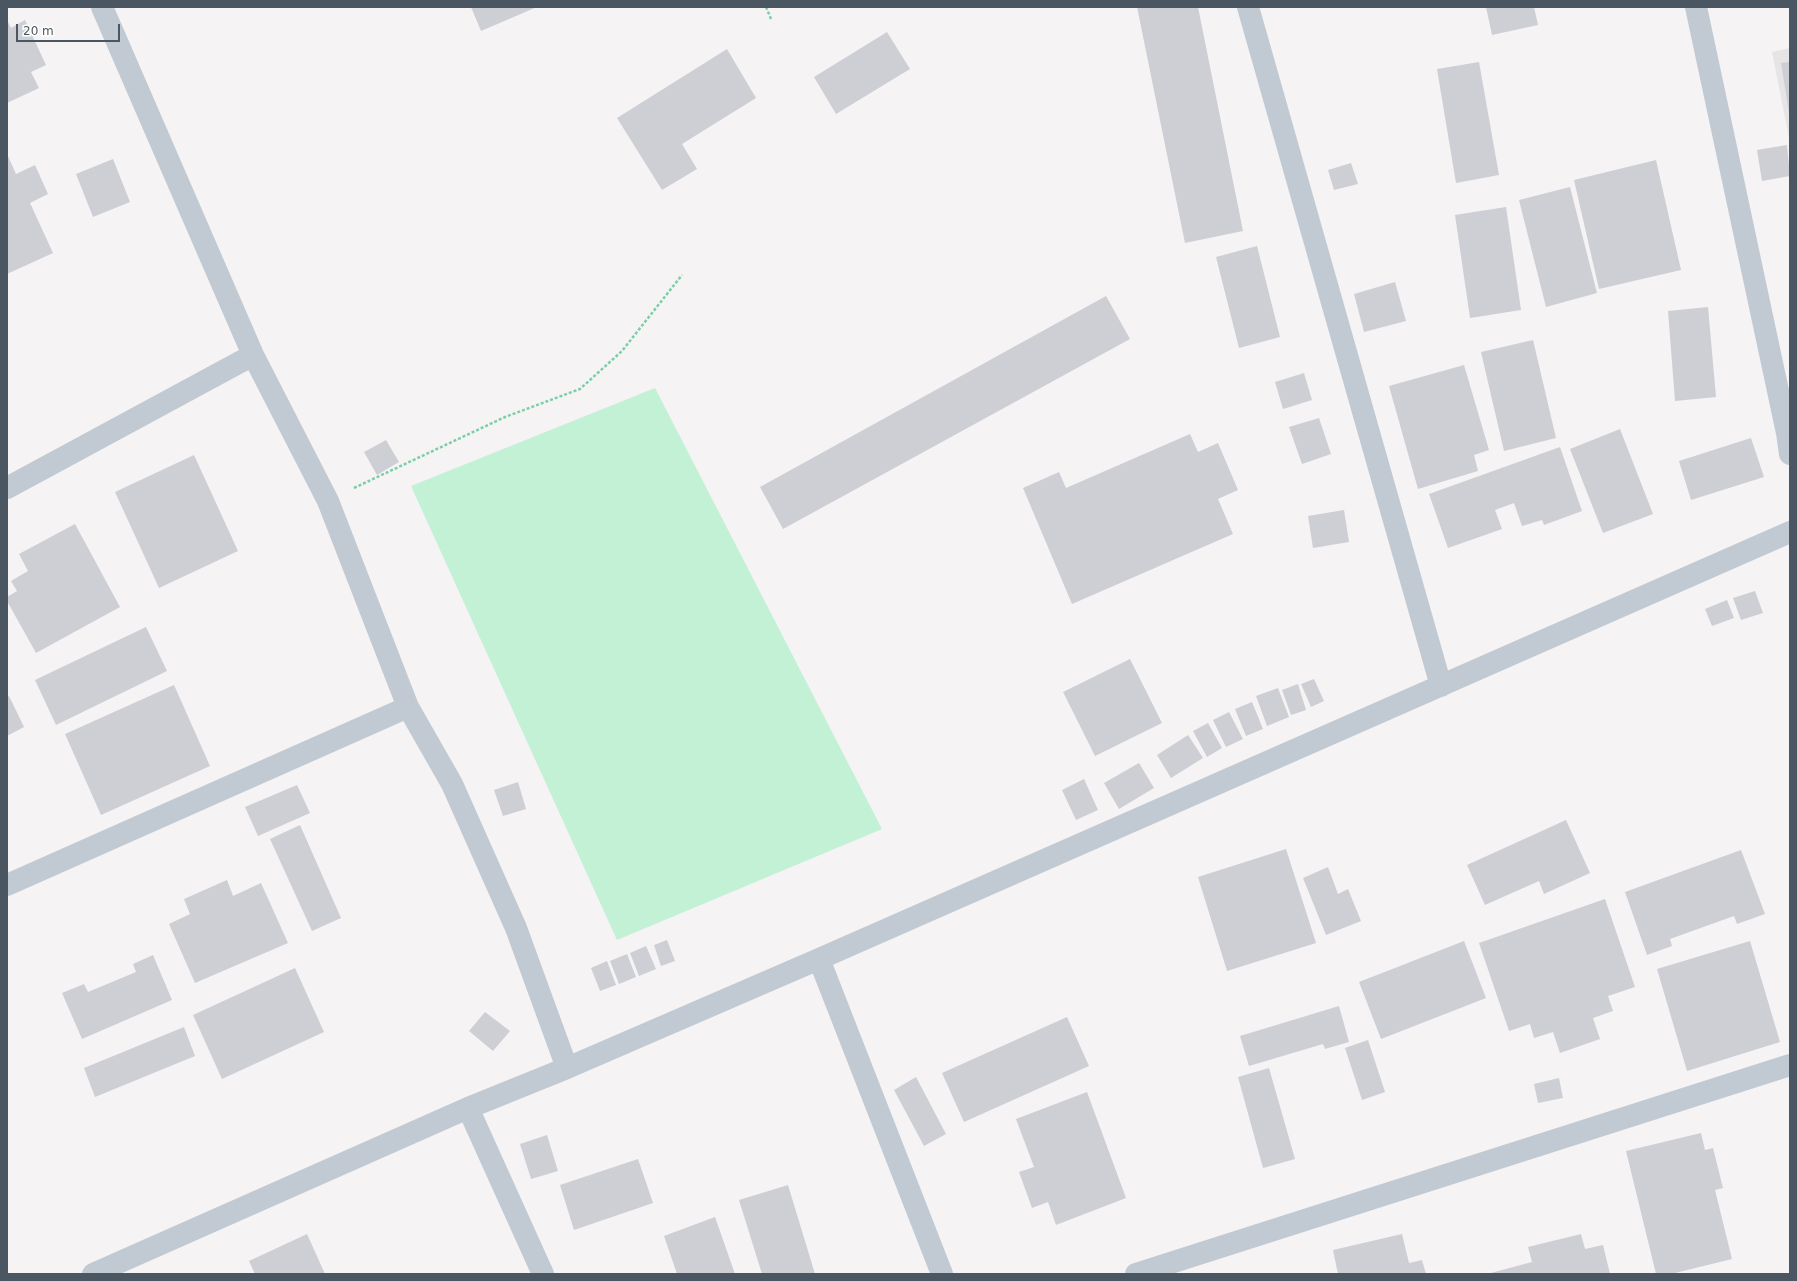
<!DOCTYPE html>
<html>
<head>
<meta charset="utf-8">
<style>
	body { margin:0 }
	#map { position:relative; width:1797px; height:1281px; overflow:hidden; background:#f5f3f3; font-family:"DejaVu Sans",sans-serif }
	canvas { display:block }
	.frame { position:absolute; inset:0; border:8px solid #4a5661; pointer-events:none }
	.scale { position:absolute; left:16px; top:24px; width:104px; height:18px; box-sizing:border-box; border:2px solid #4a5661; border-top:0; padding-left:5px; font-size:12px; line-height:14px; white-space:nowrap; color:#4a5661; -webkit-text-stroke:3px #fff; paint-order:stroke }
</style>
</head>
<body>
<div id="map">
<canvas width="1797" height="1281"></canvas>
<div class="frame"></div>
<div class="scale">20 m</div>
</div>
<script>
const ctx = document.querySelector('canvas').getContext('2d');
ctx.lineJoin = 'round';
function fillPath(path, color) { ctx.fillStyle = color; ctx.fill(path, 'evenodd'); }
function stroke(path, color, width, dash) { ctx.strokeStyle = color; ctx.lineWidth = width; ctx.lineCap = dash ? 'butt' : 'round'; ctx.setLineDash(dash || []); ctx.stroke(path); }
const education = new Path2D(`
	M1790 48V143L1772 52Z`);
const green = new Path2D(`
	M655 388 882 829 617 940 411 486Z`);
const building = new Path2D(`
	M471 7H537L481 31Z
	M1137 7H1198L1243 231 1185 243Z
	M1486 7H1534L1538 25 1492 35Z
	M7 20 11 28 25 20 46 65 31 72 39 88 7 103Z
	M887 32 910 69 836 114 814 77Z
	M727 49 756 98 682 144 697 169 662 190 617 118Z
	M1479 62 1499 175 1456 183 1437 69Z
	M1790 62V113H1789L1781 63Z
	M1787 145 1790 176 1762 181 1757 150Z
	M7 154 16 174 35 165 48 194 30 203 53 253 7 274Z
	M113 159 130 202 93 217 76 174Z
	M1656 160 1681 270 1599 289 1574 180Z
	M1351 163 1358 184 1334 190 1328 170Z
	M1570 187 1597 293 1546 307 1519 200Z
	M1506 207 1521 310 1470 318 1455 215Z
	M1257 246 1280 337 1239 348 1216 257Z
	M1395 282 1406 321 1364 332 1354 294Z
	M1106 296 1130 339 783 529 760 487Z
	M1708 307 1716 397 1675 401 1668 311Z
	M1533 340 1556 438 1504 451 1481 352Z
	M1464 365 1489 450 1474 455 1478 471 1418 489 1389 386Z
	M1304 373 1312 400 1283 409 1275 382Z
	M1319 418 1331 454 1302 464 1289 427Z
	M1620 429 1653 514 1603 533 1570 449Z
	M1190 434 1198 452 1218 443 1238 490 1218 499 1233 534 1072 604 1023 488 1059 472 1066 488Z
	M1751 438 1764 477 1691 500 1679 461Z
	M386 440 399 462 377 475 364 452Z
	M1560 447 1582 511 1544 525 1542 520 1522 526 1514 503 1495 510 1502 529 1448 548 1429 494Z
	M194 455 238 551 159 588 115 492Z
	M1344 510 1349 542 1313 548 1308 516Z
	M75 524 120 607 36 653 7 601V597L17 591 11 581 28 571 19 554Z
	M1755 591 1763 613 1741 620 1733 598Z
	M1727 600 1734 618 1712 626 1705 609Z
	M146 627 167 671 56 725 35 680Z
	M1130 659 1162 723 1095 756 1063 692Z
	M1314 679 1324 701 1311 707 1301 684Z
	M1298 684 1306 710 1291 715 1282 690Z
	M174 685 210 766 101 815 65 734Z
	M1278 688 1289 717 1267 726 1256 696Z
	M9 696 24 727 7 736V697Z
	M1252 702 1263 729 1246 736 1235 709Z
	M1229 712 1243 739 1226 747 1213 720Z
	M1208 723 1222 748 1207 757 1193 731Z
	M1188 735 1203 758 1171 778 1157 755Z
	M1139 763 1154 788 1119 809 1104 783Z
	M1084 779 1098 810 1076 820 1062 790Z
	M518 782 526 809 503 816 494 790Z
	M297 785 310 813 258 836 245 807Z
	M1566 820 1590 873 1544 894 1539 881 1485 905 1467 865Z
	M300 825 341 918 312 931 270 839Z
	M1286 849 1316 943 1227 971 1198 877Z
	M1741 850 1765 914 1737 924 1734 916 1670 939 1672 946 1647 955 1625 892Z
	M1328 867 1338 894 1348 889 1361 921 1326 935 1303 878Z
	M227 880 233 896 261 883 288 943 195 983 169 924 190 914 184 899Z
	M1605 899 1635 987 1608 996 1613 1011 1593 1018 1600 1039 1560 1053 1553 1032 1534 1038 1530 1024 1509 1031 1479 943Z
	M667 940 675 961 661 966 654 945Z
	M1464 941 1486 998 1381 1039 1359 982Z
	M1750 941 1780 1042 1687 1071 1657 969Z
	M646 946 656 969 639 976 630 953Z
	M627 954 636 977 619 984 610 961Z
	M153 955 172 1000 82 1039 62 993 84 984 88 992 136 972 133 964Z
	M607 961 616 985 600 991 591 968Z
	M295 968 324 1032 222 1079 193 1015Z
	M1339 1006 1349 1042 1325 1049 1323 1044 1249 1066 1240 1036Z
	M485 1012 510 1031 493 1051 469 1031Z
	M1067 1017 1089 1066 964 1122 942 1073Z
	M184 1027 195 1056 95 1097 84 1068Z
	M1368 1040 1385 1092 1362 1100 1345 1048Z
	M1269 1068 1295 1159 1263 1168 1238 1077Z
	M916 1077 946 1134 924 1146 894 1090Z
	M1559 1078 1563 1098 1538 1103 1534 1084Z
	M1087 1092 1126 1198 1056 1225 1048 1202 1032 1208 1019 1172 1034 1167 1016 1119Z
	M1701 1133 1705 1150 1713 1148 1723 1188 1715 1190 1732 1259 1671 1274H1656L1626 1151Z
	M547 1135 558 1171 531 1179 520 1144Z
	M638 1159 653 1203 574 1230 560 1185Z
	M788 1185 815 1274H762L739 1200Z
	M715 1217 735 1274H677L664 1236Z
	M307 1234 325 1274H255L249 1261Z
	M1402 1234 1409 1263 1422 1260 1426 1274H1338L1333 1250Z
	M1581 1234 1585 1249 1603 1245 1610 1274H1487L1532 1262 1528 1247Z`);
const path = new Path2D(`
	M766 7 771 19
	M354 488 505 417 580 389 622 351 682 275`);
const street = new Path2D(`
	M102 7 253 355 328 501 408 707 452 784 516 928 567 1068
	M1248 7 1441 686
	M1696 7 1787 433 1790 454
	M7 488 253 355
	M7 885 408 707
	M819 959 942 1274
	M468 1108 543 1274
	M93 1274 468 1108 567 1068 819 959 1790 532
	M1136 1274 1790 1065`);
fillPath(education, '#e6e4e5');
fillPath(green, '#c3f1d5');
fillPath(building, '#cdcfd5');
stroke(path, '#7ad0a6', 2.5, [3, 2]);
stroke(street, '#c1cad2', 22);
</script>
</body>
</html>
